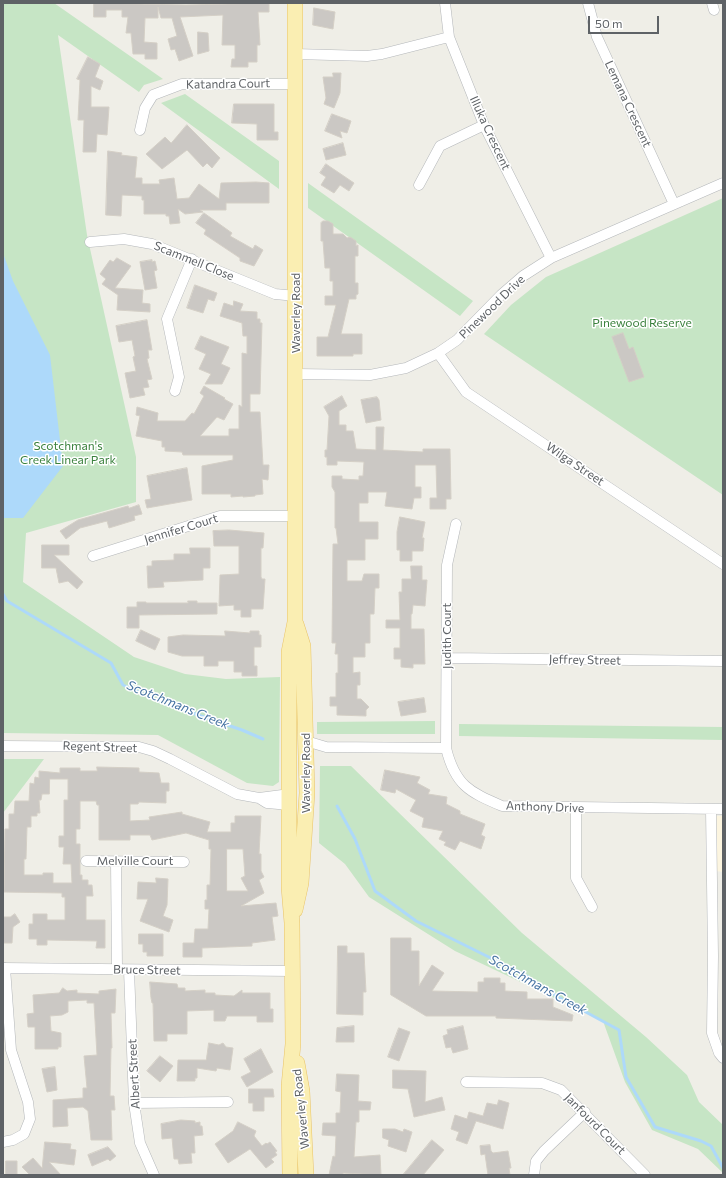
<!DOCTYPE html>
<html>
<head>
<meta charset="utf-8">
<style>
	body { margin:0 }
	#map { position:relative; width:726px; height:1178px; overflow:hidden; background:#efeee7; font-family:Commissioner,sans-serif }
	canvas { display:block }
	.frame { position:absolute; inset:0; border:4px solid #5e6266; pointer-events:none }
	.scale { position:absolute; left:588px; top:16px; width:71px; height:18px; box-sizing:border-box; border:2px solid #5e6266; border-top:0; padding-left:5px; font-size:12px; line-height:14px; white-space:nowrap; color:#5e6266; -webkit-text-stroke:3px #fff; paint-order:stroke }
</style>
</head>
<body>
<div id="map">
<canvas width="726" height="1178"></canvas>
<div class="frame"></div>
<div class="scale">50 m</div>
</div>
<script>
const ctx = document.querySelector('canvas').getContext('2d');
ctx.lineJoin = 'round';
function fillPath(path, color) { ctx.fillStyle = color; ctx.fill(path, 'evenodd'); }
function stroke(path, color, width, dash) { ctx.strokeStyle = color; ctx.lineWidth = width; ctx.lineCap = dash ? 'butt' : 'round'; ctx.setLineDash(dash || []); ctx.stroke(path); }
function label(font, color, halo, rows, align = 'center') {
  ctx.font = font + ' Commissioner,sans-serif'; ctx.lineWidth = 3; ctx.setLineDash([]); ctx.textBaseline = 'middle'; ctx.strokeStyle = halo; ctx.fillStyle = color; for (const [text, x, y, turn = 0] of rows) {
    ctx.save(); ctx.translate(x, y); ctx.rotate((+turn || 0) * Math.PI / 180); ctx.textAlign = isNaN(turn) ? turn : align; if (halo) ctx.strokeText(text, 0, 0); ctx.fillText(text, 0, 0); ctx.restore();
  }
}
const commercial = new Path2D(`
	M715 816H723V872L716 871Z`);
const green = new Path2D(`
	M3 3H54L163 79 144 85 139 92 58 35 87 235 136 457V502L26 533 23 582 134 657 185 674 226 679 280 677 279 782 273 786 247 783 158 735 3 733Z
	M185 94 279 161V189L161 103Z
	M308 183 473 301 460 316 308 208Z
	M723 198V495L484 334 511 305 546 277Z
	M435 721V734H317V722Z
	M459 724 723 727V740L459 736Z
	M3 759H44L3 813Z
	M320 766H351L522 933 646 1037 687 1075 699 1102 723 1125V1173L698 1149 652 1130 625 1082 603 1021 455 951 369 897 345 864 319 843Z`);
const water = new Path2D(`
	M3 253 13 281 50 355 63 466 23 518H3Z`);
const stream = new Path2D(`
	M3 594 7 601 111 663 123 685 163 703 242 730 263 739
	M337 806 355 839 375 891 416 921 525 975 558 997 619 1030 626 1077 655 1127 701 1141 711 1146 723 1168`);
const building = new Path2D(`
	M94 3 186 5 269 3V12H258L260 45H257V62H248V67H231L232 59H235V45H222L223 15 180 17 193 56 179 61 175 49 171 50 168 39 177 36 172 18H161L158 7V18H145L144 42 157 43V59H145V54H133L131 33H126L128 17H122V10H106V17H94Z
	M314 8 335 12 333 29 313 25Z
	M198 32 208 33 209 51 198 54Z
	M88 57 100 64 95 77 103 81 100 90 91 86V107H109L107 135 97 134 96 152H83L84 120H78L80 80 77 79Z
	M333 73H341L340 93 334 108 324 104 326 98 323 77H333Z
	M234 104H274V132H278V140H257V124L232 123Z
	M332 114 351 121 347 133 340 131 342 138 325 131Z
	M187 125 220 158 212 168 207 163 203 167 187 150 162 169 146 154 165 137 171 143Z
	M343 143 346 155 326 160 323 149Z
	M108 151 122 153 121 155 137 157 135 178H142V184H160L159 180 174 178 177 199 189 198 199 184 219 199 221 183 256 182 269 183V203H226V210H200L203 212 185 214 178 209 180 223 170 224 169 216H166V214H144V200H142V196L122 195 121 216 106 215Z
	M326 164 354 183 349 191 340 185 334 193 321 185 326 177 320 173Z
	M204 213 232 233 230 236 253 249 255 245 263 250 254 266 240 261V258L204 234 206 230 196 223Z
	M323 221H328L333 224V234H343L347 238 350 237 356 241V246L358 245V256H355V283H358V294L356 295V299H349L341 334H362V354H353V356H317V337H328L336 305H325V296H333V281H330V268H325L323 241H321V223Z
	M117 258 131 266 115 288 143 290 142 303 150 304V312L117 310 118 295 102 284 106 279 100 274 110 260 113 262Z
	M152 260V262L155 261 157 270 154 271 157 288 145 290 140 262Z
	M195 285 217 293 214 301 208 299 203 313 187 308Z
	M234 301 243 304 240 311 257 312V319H260V323H262L260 394H250V412H260L263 465H269L268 480 262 479 263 494 255 495V496L243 497V496L231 497V494H202V466L233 460V455H183L182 452 165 451V447H162V441L136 436 140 416 136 415 137 407 158 413 157 421H185L192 413 194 414 204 396 200 393 204 386 225 398 224 399 233 404 224 420 217 417 200 436H229V429H239V405L242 407V353L247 354V336H243L242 323 220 316 224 303 233 306Z
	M147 320 152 350H148L149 358 147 359 152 379 147 380 149 387 143 388 145 395 130 398 125 373 136 371 133 357 135 356 132 340 119 342 116 326Z
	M623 333 629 349 633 347 644 377 629 382 612 337Z
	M201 336 229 347 221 364 230 368 222 384H205L211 374 199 369 206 354 195 349Z
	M342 396 347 406 339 411V425H346V431H353L356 449 376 450V427H384L383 450 423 452V449H450L451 499H446V509H430V498H437L436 465H415V487H421V498H414L412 509 385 506 387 492H368V503H359V522H378V539H365V560H347V581H362L364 574H379V588H375L374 614H370V643H365V657H353V673L360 672V685H357V699H361L369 707 366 710V716L337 715V706H330V697H336V673H338V654H335L336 643H332L333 544H338L336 528H335V492L332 487V476H342V479L359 480V476H363L364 462 337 461V465H327V457H325V450H327L329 416 324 407Z
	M377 397 379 400 381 420 366 423 361 400Z
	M187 468 192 500 147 508 145 500 151 499 147 476Z
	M139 505 142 514 134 516 135 520 109 528 107 521 80 528 66 539 60 531 78 520 128 506 129 508Z
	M400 517 425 522 422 538H424L423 551H412V561H400V550H397V532Z
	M229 530 264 533 263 548H261V577L262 579H265L263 609H251V617H241V610H234V605L219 606 220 575 239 574V546H214L213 531Z
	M42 545H69V555H54L83 582 77 589 68 581 59 583 56 568H42Z
	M190 548H210V568H203V580L163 582 164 587 148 588 147 566H152V561L174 560V554H190Z
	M411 566H422V580H427L425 606 413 605 412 614H411V629H424L425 664H413V668L401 667V659H394V648H400V628H386V620H400L399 592H402V579H411Z
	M188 601H197V603H217V614L139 615V628H127V607H137V602H146V603H188Z
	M141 630 160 639 155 650 136 641Z
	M225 631 250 633V631H259V635H261V647H254V666H257V676H242V672H234V661H218V666H204V656H182L168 652V637L183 635 225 636Z
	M424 698 426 712 401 716 398 702Z
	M97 767 139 768V772L159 773 161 783H169V791H166V803L139 802 138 804H130V821L150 820 149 817 182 812V814L210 822 207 832H231V823H235V816H261L259 854H261V871L264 877 259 880 264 893 241 906 276 903 278 916 272 917 275 940 252 943V946L202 948V957H183V943H194L195 929H208L209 909H205V900H207V885H210L211 849H209V840L186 833 152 840 150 835H130V840H99V805H97L96 801H80V829H76V844H80V875H82V880H88V885H92L93 896H86V920H105V948H96L97 941 47 940V945H37V939H29V924H33V914H47V920H65V897H62V893L4 892 5 829H9V814H14L15 801H29L30 783 34 784 35 777 39 778V771L60 773V768H80V771H97ZM50 779H68V800H64V836H59V847H64L63 864H71L72 883H53V873H43V875H24V859H26L27 827H31V816H37V813H40L39 800H41L42 794H49ZM227 849H243L245 876 241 878 248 891H227Z
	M385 770 420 777 417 783 430 790 428 794 447 797 446 804 460 811V814L485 824 481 835 485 837 481 849 460 841 455 850 444 845 446 842 439 839 443 831 422 827 424 818 410 811 416 800 396 789 395 793 381 790Z
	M156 878 168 879 167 905 163 916 173 920 169 932 140 921 148 899H137L138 882 156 883Z
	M15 914 20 922 13 927 12 943H3V917H10Z
	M139 934H163V956H147V952H143V944H139Z
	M391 938H411V951H419V986L432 965 444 973 432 991 478 992V982H484V978H500V983H505V991L527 992V999H553V1007L573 1015 572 1021 496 1018V1016H426L391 995Z
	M338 946H347V953H364L366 992H363V1015L337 1014Z
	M150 982 177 984 178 988H185V991L205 990V993H215V995L234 996 242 990V993H270V1009H273V1022H257V1016H227L225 1021H214V1010L187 1011V1034H167V1041H154L153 1003H152L151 998Z
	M63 988 67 991 77 990V993L99 994V991L116 989 115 1013H111L112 1048H111L110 1096H114L115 1110H111L112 1140H91L88 1111 83 1107 67 1108 68 1126 53 1127V1100L83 1098V1088H87L84 1056 97 1055 94 1003H87V1000L68 1001V1012L62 1015 50 1016 51 1031 61 1033V1047H58V1049H35V1027H28L27 1014 34 1013 33 995 59 993Z
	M354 1026V1042H336L337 1028Z
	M463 1026 468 1049 453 1053 451 1047 446 1048 443 1036 448 1034 447 1030Z
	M399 1028 410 1032 399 1061 388 1057Z
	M209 1043 219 1045 223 1043 226 1047 233 1048 230 1070 217 1068 216 1071 197 1068V1078H195V1081H177L178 1060H206Z
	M261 1049 273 1072 247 1087 241 1077 251 1072 244 1059Z
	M160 1056 173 1066 160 1082 147 1071Z
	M55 1067 57 1090 47 1092 42 1069Z
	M393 1070 426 1071 425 1102 442 1097 445 1110 414 1117 408 1089 393 1088Z
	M337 1074 359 1075 358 1101 371 1102 370 1110H359V1122H356L354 1157 380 1155 381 1175 343 1173V1175H329L333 1156 335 1157 336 1136 322 1135 323 1123H336V1113H340L341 1092 336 1091Z
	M249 1089H273L274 1097H264V1111H253V1103H249Z
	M499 1100 509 1103 503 1129 476 1121 467 1144 456 1140 459 1132 451 1129 455 1115 467 1119 469 1112 483 1116 487 1103 497 1105Z
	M181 1120 195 1121V1123L200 1122V1126H202L203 1135 194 1136 195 1153H191L192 1163 179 1164 178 1159H174L172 1138 162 1139 161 1124Z
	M238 1122 256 1131 254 1136 262 1146 266 1143 267 1144 270 1142 277 1151 275 1152 277 1155 271 1159 274 1162 266 1168 250 1149 228 1163 215 1144 233 1131Z
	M383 1129H395L403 1132 404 1129 412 1132 406 1152 388 1146 389 1140 383 1138Z
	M432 1140 444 1150 423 1175H403Z
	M45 1142 71 1144 70 1149 76 1150 74 1165 49 1162 61 1175H30L22 1167 33 1158 42 1168Z
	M490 1145 491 1151 493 1153 508 1151 511 1168H509L510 1175H488L485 1154 481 1155 480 1146Z
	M108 1147 116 1156 110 1161 108 1159 92 1166 88 1155Z
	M6 1161H17V1175H6Z`);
const street = new Path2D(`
	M445 3 449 37 484 125 551 258
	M588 3 597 37 674 204
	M712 3 714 10
	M295 54 367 56 382 54 449 37
	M140 130 145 108 153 95 182 84H294
	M419 185 440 146 484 125
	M90 242 124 239 152 244 275 294 296 296
	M438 353 466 392 723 564
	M296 374 370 375 406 368 438 353 457 340 501 295 523 276 551 258 723 183
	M175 391 179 377 167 319 192 259
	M93 556 220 516H296
	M447 658 723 661
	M306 741 326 747 446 748C455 785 469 792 502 806L723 809
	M3 746 139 747 153 751 170 759 237 794 259 798 267 803 290 805
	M446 748 447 565 456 524
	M259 798 290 794
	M576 808V878L592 907
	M711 809 713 956 712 1033 719 1053 723 1058
	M86 861 184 862
	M116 861 117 969
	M3 968 292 971
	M129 970 134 1103 140 1143 154 1175
	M466 1082 542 1083 561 1090 645 1175
	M134 1103 228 1102
	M3 1142 13 1140 24 1134 30 1119 28 1102 11 1050 5 968
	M534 1175 536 1161 544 1151 585 1112`);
const primary = new Path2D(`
	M295 910 301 883 307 793 303 646 296 624
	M297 1063 302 1091 306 1175
	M290 1175 289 1086 293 1044 292 923 289 887V652L295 622V3`);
const streetNames = [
	["Katandra Court",228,84,-1],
	["Lemana Crescent",628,104,65],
	["Illuka Crescent",490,133,65],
	["Scammell Close",194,261,22],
	["Pinewood Drive",492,307,-44],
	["Waverley Road",296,313,-90],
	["Wilga Street",575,464,34],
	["Jennifer Court",181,529,-17],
	["Judith Court",447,636,-90],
	["Jeffrey Street",585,660,1],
	["Regent Street",100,747,2],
	["Waverley Road",306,773,-90],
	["Anthony Drive",545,807,2],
	["Melville Court",135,861],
	["Bruce Street",147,970,1],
	["Albert Street",134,1074,-93],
	["Waverley Road",301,1109,-96],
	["Janfourd Court",595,1124,45]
];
const parkNames = [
	["Pinewood Reserve",642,323],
	["Scotchman's",68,446],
	["Creek Linear Park",68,460]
];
const waterNames = [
	["Scotchmans Creek",178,705,22],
	["Scotchmans Creek",538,985,29]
];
fillPath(commercial, '#fcf5e0');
fillPath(green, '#c6e5c5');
fillPath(water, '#add9fa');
stroke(stream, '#add9fa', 3);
fillPath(building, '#cbc8c4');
stroke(building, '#d4cfc6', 1);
stroke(street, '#b4b7ba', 11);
stroke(primary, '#e9c367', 16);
stroke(street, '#fff', 10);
stroke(primary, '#faeeb2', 15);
label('12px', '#5e6266', '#fff', streetNames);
label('12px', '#3a813d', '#fff', parkNames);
label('italic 13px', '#4774a3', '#fff', waterNames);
</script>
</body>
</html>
